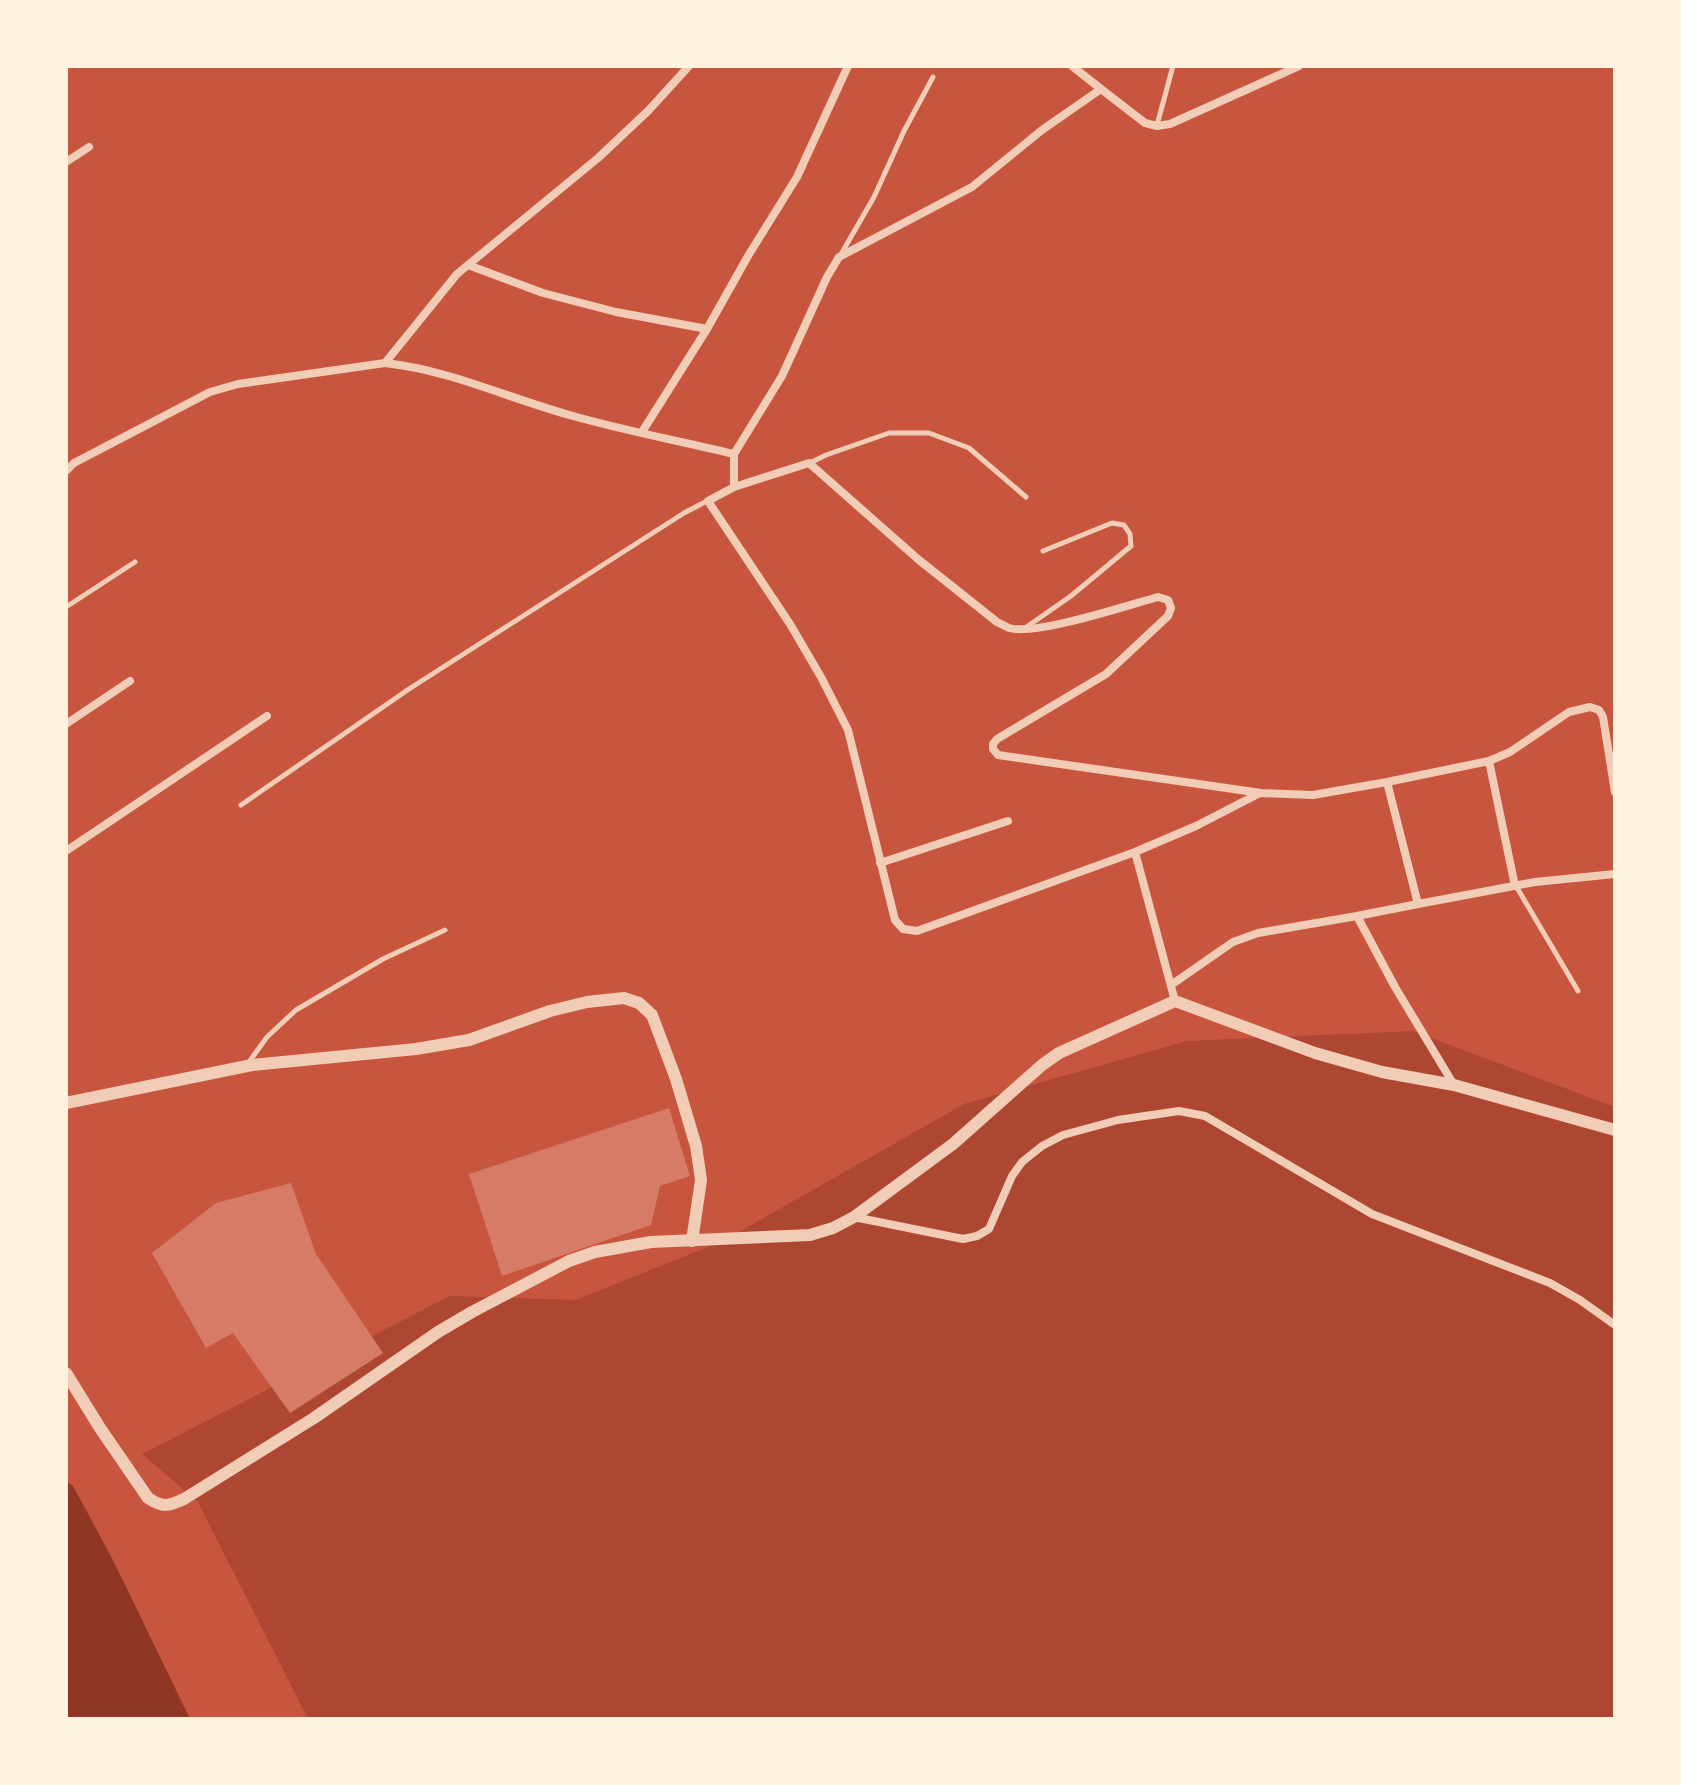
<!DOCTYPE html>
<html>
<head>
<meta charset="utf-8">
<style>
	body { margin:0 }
	#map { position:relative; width:1681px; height:1785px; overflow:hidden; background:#c8553d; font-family:Helvetica,sans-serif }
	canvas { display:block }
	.frame { position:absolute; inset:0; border:68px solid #fff3e0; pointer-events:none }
</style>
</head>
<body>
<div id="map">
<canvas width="1681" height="1785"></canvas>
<div class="frame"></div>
</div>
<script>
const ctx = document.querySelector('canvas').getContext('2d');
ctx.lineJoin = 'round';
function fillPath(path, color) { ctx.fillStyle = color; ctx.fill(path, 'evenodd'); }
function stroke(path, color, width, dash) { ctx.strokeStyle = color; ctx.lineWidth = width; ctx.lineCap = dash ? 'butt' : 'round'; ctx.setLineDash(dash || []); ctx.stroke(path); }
const green = new Path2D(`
	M1413 1031 1615 1107V1719H308L198 1502 142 1454 450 1296 576 1300 725 1240 964 1104 1187 1041Z`);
const water = new Path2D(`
	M66 1481 73 1486 114 1562 190 1719H66Z`);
const building = new Path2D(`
	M669 1108 690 1176 660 1186 651 1225 502 1276 469 1174Z
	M291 1183 316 1254 383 1353 290 1413 233 1333 206 1348 152 1253 216 1203Z`);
const service = new Path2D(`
	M1157 125 1173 66
	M840 256 874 197 904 131 933 77
	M810 463 826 455 889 433H929L969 448 1026 497
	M66 607 135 562
	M1025 628 1071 596 1131 546 1130 534 1124 525 1112 523 1043 551
	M241 805 409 689 684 513 707 501
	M1516 886 1578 991
	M249 1062 267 1037 296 1010 383 959 445 930`);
const minor = new Path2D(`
	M1072 66 1101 89
	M66 162 89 147
	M468 265 543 293 616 312 707 329 642 432
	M707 329 748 256 797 177 848 66
	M385 363 457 274 598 158 648 111 689 66
	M734 454 782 376 827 277 839 257 972 187 1042 130 1101 89 1145 123 1157 126 1170 124 1299 66
	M66 471 74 463 210 392 238 384 385 363C450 370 510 399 573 416 626 431 680 441 734 454V487L809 463 919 560 997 622C1001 624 1005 626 1009 628 1036 636 1128 605 1158 597L1168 600 1171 608 1168 616 1106 674 997 739 993 744V749L998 755 1261 793 1313 795 1387 782 1418 904 1535 882 1615 874
	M734 487 708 501 790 624 821 677 848 730 895 920 903 929 917 931 1135 852 1196 826 1260 793
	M66 724 130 681
	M1489 761 1515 886
	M1387 782 1489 761 1510 752 1569 712 1590 707 1599 710 1603 717 1615 792
	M66 851 267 716
	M1135 852 1175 1001
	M880 863 1008 821
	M1357 916 1395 987 1454 1085
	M1171 985 1233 942 1258 933 1357 916 1418 904
	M854 1217 963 1239 977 1236 989 1229 1012 1176 1022 1162 1042 1146 1063 1135 1118 1120 1179 1111 1205 1116 1372 1214 1550 1283 1580 1300 1615 1325`);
const tertiary = new Path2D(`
	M66 1103 252 1065 416 1049 469 1040 550 1011 587 1002 624 998 639 1003 652 1015 676 1079 696 1146 701 1180 692 1241
	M66 1373 100 1428 148 1498C163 1508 169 1506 184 1499L314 1418 438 1332 472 1312 569 1261 595 1252 651 1242 810 1235 833 1228 854 1217 953 1144 1042 1065 1059 1053 1175 1001 1315 1053 1382 1072 1454 1085 1615 1130`);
fillPath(green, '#ae4732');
fillPath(water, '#8f3625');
fillPath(building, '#d67c66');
stroke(service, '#f1ccb7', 5);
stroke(minor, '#f1ccb7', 8);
stroke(tertiary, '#f1ccb7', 12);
</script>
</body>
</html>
